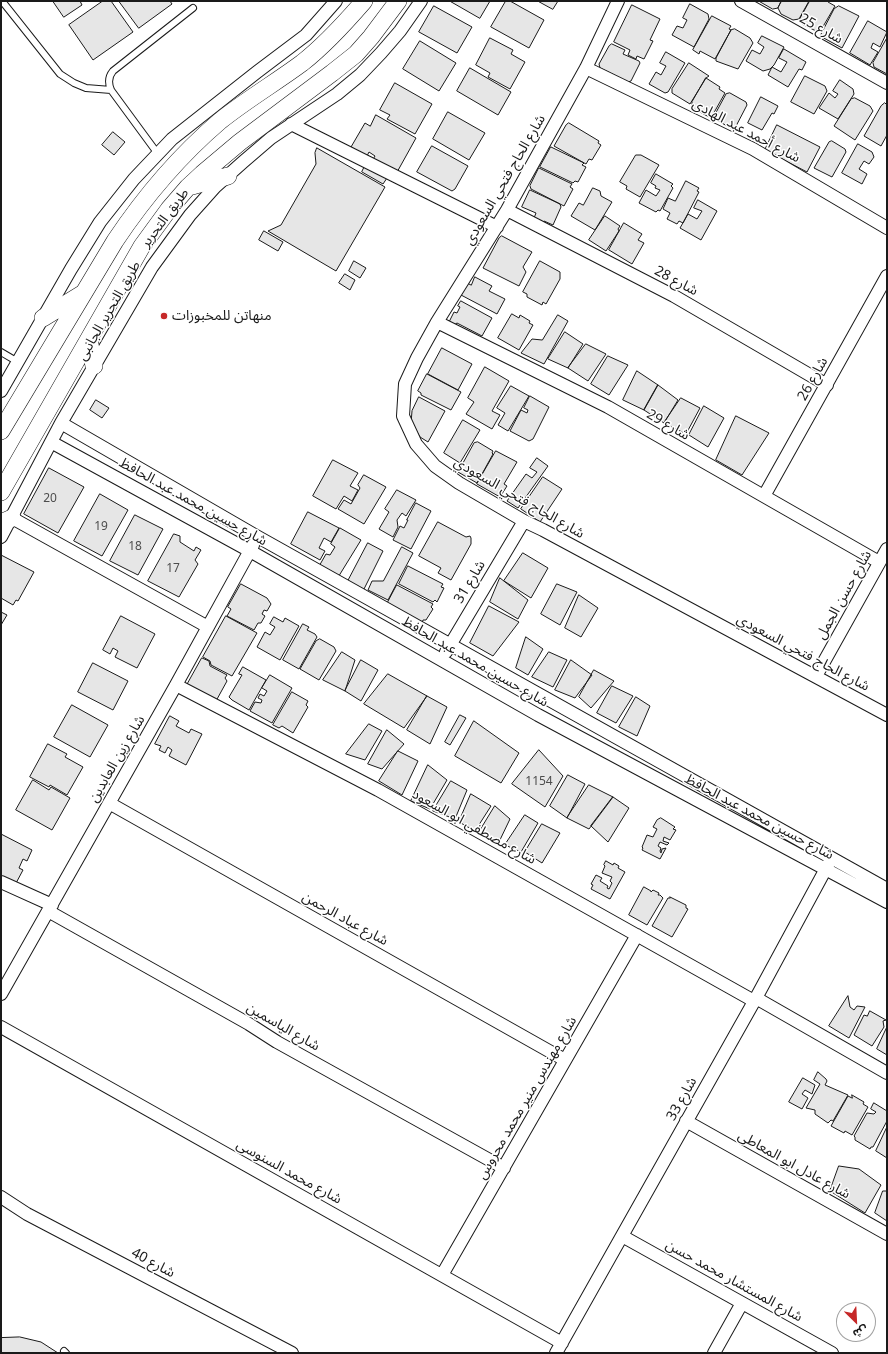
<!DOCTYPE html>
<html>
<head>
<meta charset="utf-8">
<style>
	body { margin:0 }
	#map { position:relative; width:888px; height:1354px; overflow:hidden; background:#fff; font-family:"Noto Sans","Noto Sans Arabic",sans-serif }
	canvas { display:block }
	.frame { position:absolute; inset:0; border:2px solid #1a1a1a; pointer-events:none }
	.north { position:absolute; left:836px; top:1302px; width:40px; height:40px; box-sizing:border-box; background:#fff; border:1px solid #a3a3a3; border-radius:50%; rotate:156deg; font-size:11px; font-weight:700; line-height:16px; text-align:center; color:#1a1a1a }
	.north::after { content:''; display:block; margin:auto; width:14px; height:18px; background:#c62828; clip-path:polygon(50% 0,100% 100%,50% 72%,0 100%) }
</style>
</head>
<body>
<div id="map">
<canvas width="888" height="1354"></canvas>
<div class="frame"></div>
<div class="north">ش</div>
</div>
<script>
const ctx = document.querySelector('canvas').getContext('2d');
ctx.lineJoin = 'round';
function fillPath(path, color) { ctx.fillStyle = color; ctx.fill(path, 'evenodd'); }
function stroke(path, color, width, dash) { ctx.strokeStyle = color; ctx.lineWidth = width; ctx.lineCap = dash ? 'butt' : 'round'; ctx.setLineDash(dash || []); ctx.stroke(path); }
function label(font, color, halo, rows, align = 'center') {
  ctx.font = font + ' "Noto Sans","Noto Sans Arabic",sans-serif'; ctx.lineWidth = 3; ctx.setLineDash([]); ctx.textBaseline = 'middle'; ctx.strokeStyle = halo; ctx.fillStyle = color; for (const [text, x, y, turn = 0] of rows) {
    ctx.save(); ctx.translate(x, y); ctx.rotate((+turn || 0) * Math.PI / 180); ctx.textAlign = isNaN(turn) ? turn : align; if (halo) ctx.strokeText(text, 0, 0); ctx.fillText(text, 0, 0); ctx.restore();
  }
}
const building = new Path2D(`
	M53 1H80L82 5 64 17Z
	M103 1H111L133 32 93 60 69 25Z
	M119 1H170L172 4 139 28Z
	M450 1H490L480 18Z
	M506 1H510L544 20 529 48 491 27Z
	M538 1H558L553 9Z
	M759 1H781L778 8 773 9Z
	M782 1H809L799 19 793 20 781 14 778 8Z
	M810 1H828V2L835 6 821 30 818 28 816 31 802 24 804 20 800 19Z
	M690 4 708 14 709 19 694 47 672 35 677 26 683 28 687 20 683 18Z
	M632 5 660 19 650 40 653 41 644 59 637 56 636 59 628 55 630 50 614 42Z
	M434 6 472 27 457 53 419 32Z
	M839 6 859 16 842 48 820 36 834 9Z
	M712 16 731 26 729 29 731 30 715 59 700 51 699 54 693 50Z
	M868 21 887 32 880 47 873 43 871 48 878 52 870 65 850 53Z
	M735 29 750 38 753 43 738 69 716 61V58L731 30Z
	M762 36 784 47 774 65 770 69 763 71 746 61 752 50 760 54 764 47 758 43Z
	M490 38 513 50 511 54 525 62 510 89 488 77 490 73 476 65Z
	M887 38V74L874 67 873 63Z
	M420 41 456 63 439 91 403 69Z
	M612 44 625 50 623 54 639 61 640 63 631 81 628 82 600 68 599 64 609 46Z
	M784 49 806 62 802 70 799 69 788 87 768 75 772 67 781 72 787 62 779 58Z
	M666 52 685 63 668 92 665 93 649 84 656 72 661 75 666 66 660 63Z
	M689 63 709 76 706 78 690 104 672 93V89Z
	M470 68 511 92 498 115 457 91Z
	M805 76 825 86 827 91 814 114 791 102Z
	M706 78 720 87 719 89 725 93 711 118 692 108V102Z
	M840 80 853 89 854 94 838 119 819 108 829 93 835 98 838 94 833 91Z
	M395 83 432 104 415 134 387 119 390 115 380 110Z
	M730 93 746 102 747 105 734 130 713 118 726 94Z
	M761 97 778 106 774 114 772 113 762 130 748 123Z
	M855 98 870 106 873 111 855 140 834 126 851 99Z
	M885 103 887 105V135L881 146 864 136 881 106Z
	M448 112 485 133 469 160 433 139Z
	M376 115 416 138 396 174 372 161 375 156 369 152 367 156 351 147 365 123 370 126Z
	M569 123 599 141 598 143 601 145 592 160 589 159 586 164 554 146 566 125Z
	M777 125 820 147 807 172 765 150Z
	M113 132 125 142 114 155 102 145Z
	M832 141 845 149 846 152 832 177 814 168 829 142Z
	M858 144 872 152 874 157 869 164 864 161 859 169 867 174 862 184 842 173Z
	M432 146 468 166 455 189 452 191 417 172Z
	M551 147 584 163 582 165 586 167 578 182 575 181 573 183 540 167Z
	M317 148 385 187 336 271 268 231 281 225 316 164 315 153Z
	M636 155H641L659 165 640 197 626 189 627 186 620 182Z
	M365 166 387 178 383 184 362 172Z
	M539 168 572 184 570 187 573 189 564 206 531 189 530 186Z
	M656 174 673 184 671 186 673 188 660 211 658 210 656 212 639 203 646 190 656 196 660 190 655 188 656 186 651 183Z
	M686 181 699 188 697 191 699 192 683 223 679 221 677 224 667 219 670 213 663 209 668 198 675 201Z
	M593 188 600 191 601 196 612 202 595 230 571 216 579 203 583 205Z
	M530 190 560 204 561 207 553 225 544 221 543 223 534 218 536 213 522 207Z
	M698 200 717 211 701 240 680 228 688 214 697 219 702 211 694 208Z
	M605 216 620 226 618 229 619 231 606 251 589 240Z
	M624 223 642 234 638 240 644 243 632 264 609 250Z
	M264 231 283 242 278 251 259 240Z
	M502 236 532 252 523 267 526 272 519 286 483 268 499 238Z
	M354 261 366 268 360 278 349 271Z
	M540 261 560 272V279L546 304 543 302 542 305 527 297V294L523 292Z
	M345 274 355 280 350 290 339 283Z
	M475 277 492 286 489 291 505 299 497 314 461 295 467 283 471 285Z
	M461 301 492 318 482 336 457 323 454 325 449 322 454 312 457 313 460 307 458 306Z
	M512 314 519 318 520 315 530 321 529 323 533 325 519 350 498 338Z
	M558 315 568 321 544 364 521 353 532 339 542 340Z
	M565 332 583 344 568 368 548 359Z
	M586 344 606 354 588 381 568 368Z
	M442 348 472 364 458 390 428 374Z
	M608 356 628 365 609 395 591 384Z
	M485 367 509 381 492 411 500 415 492 429 466 414 474 402 468 398Z
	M637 371 658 385 644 410 623 400Z
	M427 374 461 392 451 410 421 395V393L418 391Z
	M658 385 678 400 664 423 644 410Z
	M511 386 529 396 508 431 498 425 505 413 497 408Z
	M530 396 549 407 533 439 529 441 510 431 521 410 527 413 528 410 524 408Z
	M419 397 445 411 428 442 420 437 411 423 412 411Z
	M681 398 700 408 686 434 664 423Z
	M96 400 109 408 102 418 90 410Z
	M704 406 724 418 708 447 689 435Z
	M736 416 769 433 742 475 716 460Z
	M463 420 480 430 460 463 444 453Z
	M478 442 493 451 492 453 493 454 477 483 458 472 474 443Z
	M496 451 517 462 504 484 507 486 500 497 477 484Z
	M537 458 548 466 518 508 507 501 526 474 532 478 537 472 530 468Z
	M333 460 358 473 350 486 358 490 352 501 344 496 336 509 313 496Z
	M49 468 84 487 58 533 24 514Z
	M364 475 386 487 364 524 338 509 344 500 351 504 360 488 358 485Z
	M543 477 562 489 540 522 521 509Z
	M397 490 416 500 406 516 402 513 397 520 398 527 393 537 379 529 389 512 385 509Z
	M100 494 128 510 102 556 74 541Z
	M416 503 431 511 411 549 393 540 400 526 404 528 408 520H407Z
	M308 512 339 528 331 542 324 538 319 548 325 551 320 560 291 544Z
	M135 515 163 529 138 575 110 561Z
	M438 522 466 537 470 536 471 538V544L451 580 438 573 441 568 419 556Z
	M340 528 361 540 337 579 318 568 326 554 330 555 335 547 331 544Z
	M174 534 180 536V542L194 551 196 547 201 550 195 560 198 564 179 597 148 581Z
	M368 543 383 551 363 591 347 583Z
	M402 547 413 553 388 600 368 590 372 581H383Z
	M523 553 548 568 531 598 504 581Z
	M1 555 34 572 18 601 16 600 13 605 1 598Z
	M408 566 443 584 441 587 444 588 437 602 435 600 433 602 399 584Z
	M500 578 528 600 518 619 490 602Z
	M241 584 267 598 271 604 267 611 264 610 262 614 265 616 261 623H258L254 630 227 616 231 609 228 607Z
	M557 584 577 592 560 625 541 614Z
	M397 585 433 604 431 607 433 609 426 620H423L422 623 387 604Z
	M579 595 598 608 581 637 565 628Z
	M489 606 519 622 493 656 470 643Z
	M1 612 7 615 1 625Z
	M121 616 155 634 137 668 115 657 118 651 113 648 110 654 103 650Z
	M226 616 257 633 232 676 211 665 210 661 203 657Z
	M274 617 283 622 285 618 299 626 280 660 257 647 265 632 270 635 275 627 270 624Z
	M303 624 309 627 307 630 315 634 317 637 299 669 283 660Z
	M526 637 543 649 528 675 516 668Z
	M320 639 334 647 336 651 319 680 300 669 316 641Z
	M342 652 355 660 345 691 323 680Z
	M549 652 567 660 553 687 532 677Z
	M202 658 209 661 210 666 227 675 225 678 227 681 216 701 187 685Z
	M361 660 378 670 361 701 345 691Z
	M571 660 592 675 575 698 555 690Z
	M93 663 128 681 113 710 78 692Z
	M243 667 266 680 249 710 232 700 229 697 242 675 239 674Z
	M594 670 614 681 591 708 579 697Z
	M388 674 427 696 404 728 364 704Z
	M270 675 292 688 272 723 250 711 255 702 261 703 262 700 258 698 260 694 264 696 267 691 262 688Z
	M612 686 633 696 616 723 597 713Z
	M292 692 308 701 306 705 308 707 293 733 282 726 279 728 273 725Z
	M427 696 447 707 430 744 407 730Z
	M636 697 650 706 637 736 619 727Z
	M72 705 108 725 90 757 54 737Z
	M460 715 466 718 450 745 445 742Z
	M170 716 179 721 176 726 189 733 191 729 202 734 186 765 169 756 172 750 168 747 165 753 159 750 161 746 155 744Z
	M474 721 519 753 501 783 455 756Z
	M369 724 382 731 365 760 346 754Z
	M387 730 404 744 382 769 368 764Z
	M48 744 67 754 65 757 83 767 67 795 50 785 49 787 30 777Z
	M539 750 563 776 545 807 512 784Z
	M398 751 418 761 402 795 379 781Z
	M428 765 447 780 430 809 411 801Z
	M568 775 585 784 567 818 550 806Z
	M33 780 49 790 51 787 70 798 52 830 16 810Z
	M451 781 467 790 455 819 433 811Z
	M589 785 613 797 589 829 567 818Z
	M471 794 491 806 475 831 459 822Z
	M613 797 629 808 608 842 591 826Z
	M495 806 510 819 498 844 478 834Z
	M525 815 538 823 521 852 505 845Z
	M661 818 675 827 673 829 676 830 670 840 664 837 663 841 669 843 667 845 660 842 658 846 661 848 660 851 661 853 662 849 666 848 660 859 642 850 643 848 642 847 647 835 653 837 657 829 653 827 657 820Z
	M542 824 560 833 542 863 525 852Z
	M1 834 32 850 27 861 23 859 19 868 23 870 15 885 1 878Z
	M606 861 613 865 614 863 619 866 618 868 625 872 610 899 591 889 593 885 591 884 596 875 602 878 600 881 608 886 607 888 609 889 612 883 610 881 612 877 602 873 605 866 604 865Z
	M644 887 651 891V892L653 890 659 893 658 895H660L663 898 647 925 629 915Z
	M670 897 686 905V908L688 909 672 937 652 926 668 898H670Z
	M848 996 850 1007 854 1010 857 1006 865 1007 849 1038 829 1026Z
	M870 1011 886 1020 883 1021 884 1027 872 1046 854 1035 864 1015 867 1016Z
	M887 1027V1055L877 1049Z
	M818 1072 826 1079 827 1081 825 1085 848 1095 833 1121 831 1120 828 1123 815 1114V1110L806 1108 820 1084 814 1080Z
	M803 1078 815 1085 812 1094 805 1090 802 1094 808 1098 802 1109 789 1102Z
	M852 1095 864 1102 863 1104 868 1107 852 1135 845 1131 844 1133 831 1126 848 1096 852 1098Z
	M874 1103 887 1111V1121L873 1147H871L870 1149 855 1140V1137L854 1136 867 1113 874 1114 876 1112 871 1109Z
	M887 1127V1158L876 1151Z
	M839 1166 859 1169 881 1185 865 1213 830 1191Z
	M883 1191H887V1221L875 1213Z
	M20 1337 41 1342 58 1353H1V1338Z`);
const lane = new Path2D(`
	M2 1 60 74 74 83 86 88 111 90
	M158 154 111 90C108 83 108 77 113 71L193 8
	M1 352 18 362
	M64 1351 66 1353`);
const street = new Path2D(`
	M618 1 586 68 507 210 437 322 417 358 405 384 403 416 416 444 435 466 459 483 524 521 543 530 887 715
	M741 1 887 83
	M586 68 753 149 887 228
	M291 124 497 227
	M507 210 674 296 827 385
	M437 322 608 407 879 562
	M1 391 71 269 100 222 134 179 172 139 257 72 306 35 336 1
	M61 423 258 537 887 889
	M51 442 250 551 538 715 887 902
	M764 496 887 276
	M12 518 208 627
	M1 537 61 423 152 267 190 215 215 187 243 162 271 138 337 94 360 75 381 53 400 31 421 1
	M446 652 524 521
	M816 676 887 549
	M176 685 378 790 754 1001
	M109 803 565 1060
	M1 882 52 905
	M48 911 249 1024 277 1042 504 1168
	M1 994 176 685 253 545
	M756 998 887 1073
	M1 1027 562 1343
	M686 1121 887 1234
	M1 1197 27 1214 292 1353
	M622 1236 832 1353
	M442 1275 637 935
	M556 1353 756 998 829 863
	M714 1353 742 1303`);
const secondary = new Path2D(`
	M192 186 228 176
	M43 318 82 294
	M89 339 94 366
	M1 431 115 241C145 196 179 156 220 121 246 100 275 83 302 63 325 45 345 23 364 1
	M1 492 142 246 169 209 188 187 202 174 240 142 332 73 356 54 371 37 398 1
	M1 523 12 518`);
const markers = [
	[164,316,4,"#c62828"]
];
const numberNames = [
	["20",50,499],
	["19",101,527],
	["18",135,547],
	["17",173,569],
	["1154",539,782]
];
const streetNames = [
	["شارع 25",821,29,29],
	["شارع أحمد عبد الهادى",746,131,28],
	["شارع الحاج فتحي السعودي",505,180,-60],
	["طريق التحرير",165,218,-53],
	["شارع 28",676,281,28],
	["طريق التحرير الجانبى",109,311,-60],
	["شارع 26",813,379,-61],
	["شارع 29",668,425,30],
	["شارع الحاج فتحي السعودي",519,498,30],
	["شارع حسين محمد عبد الحافظ",193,502,29],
	["شارع 31",470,582,-59],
	["شارع حسن الجمل",844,595,-61],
	["شارع الحاج فتحي السعودي",803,653,28],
	["شارع حسين محمد عبد الحافظ",475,662,30],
	["شارع زين العابدين",117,759,-60],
	["شارع حسين محمد عبد الحافظ",759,817,28],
	["شارع مصطفي ابو السعود",474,827,29],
	["شارع عباد الرحمن",345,919,29],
	["شارع الياسمين",283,1027,30],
	["شارع مهندس منير محمد محروس",527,1098,-60],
	["شارع 33",682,1099,-61],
	["شارع عادل ابو المعاطى",794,1165,29],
	["شارع محمد السنوسى",289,1172,29],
	["شارع 40",153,1263,28],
	["شارع المستشار محمد حسن",734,1281,29]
];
const poiNames = [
	["منهاتن للمخبوزات",172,316]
];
fillPath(building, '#e6e6e6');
stroke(building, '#1a1a1a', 1);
stroke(lane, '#1a1a1a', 8);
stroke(street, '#1a1a1a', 14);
stroke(secondary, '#1a1a1a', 18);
stroke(lane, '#fff', 6);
stroke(street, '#fff', 12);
stroke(secondary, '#fff', 17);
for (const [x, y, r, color] of markers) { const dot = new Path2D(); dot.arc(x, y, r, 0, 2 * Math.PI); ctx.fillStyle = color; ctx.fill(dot); stroke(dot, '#fff', 1.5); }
label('12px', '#4d4d4d', null, numberNames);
label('14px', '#1a1a1a', '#fff', streetNames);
label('14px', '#1a1a1a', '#fff', poiNames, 'left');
</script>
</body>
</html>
